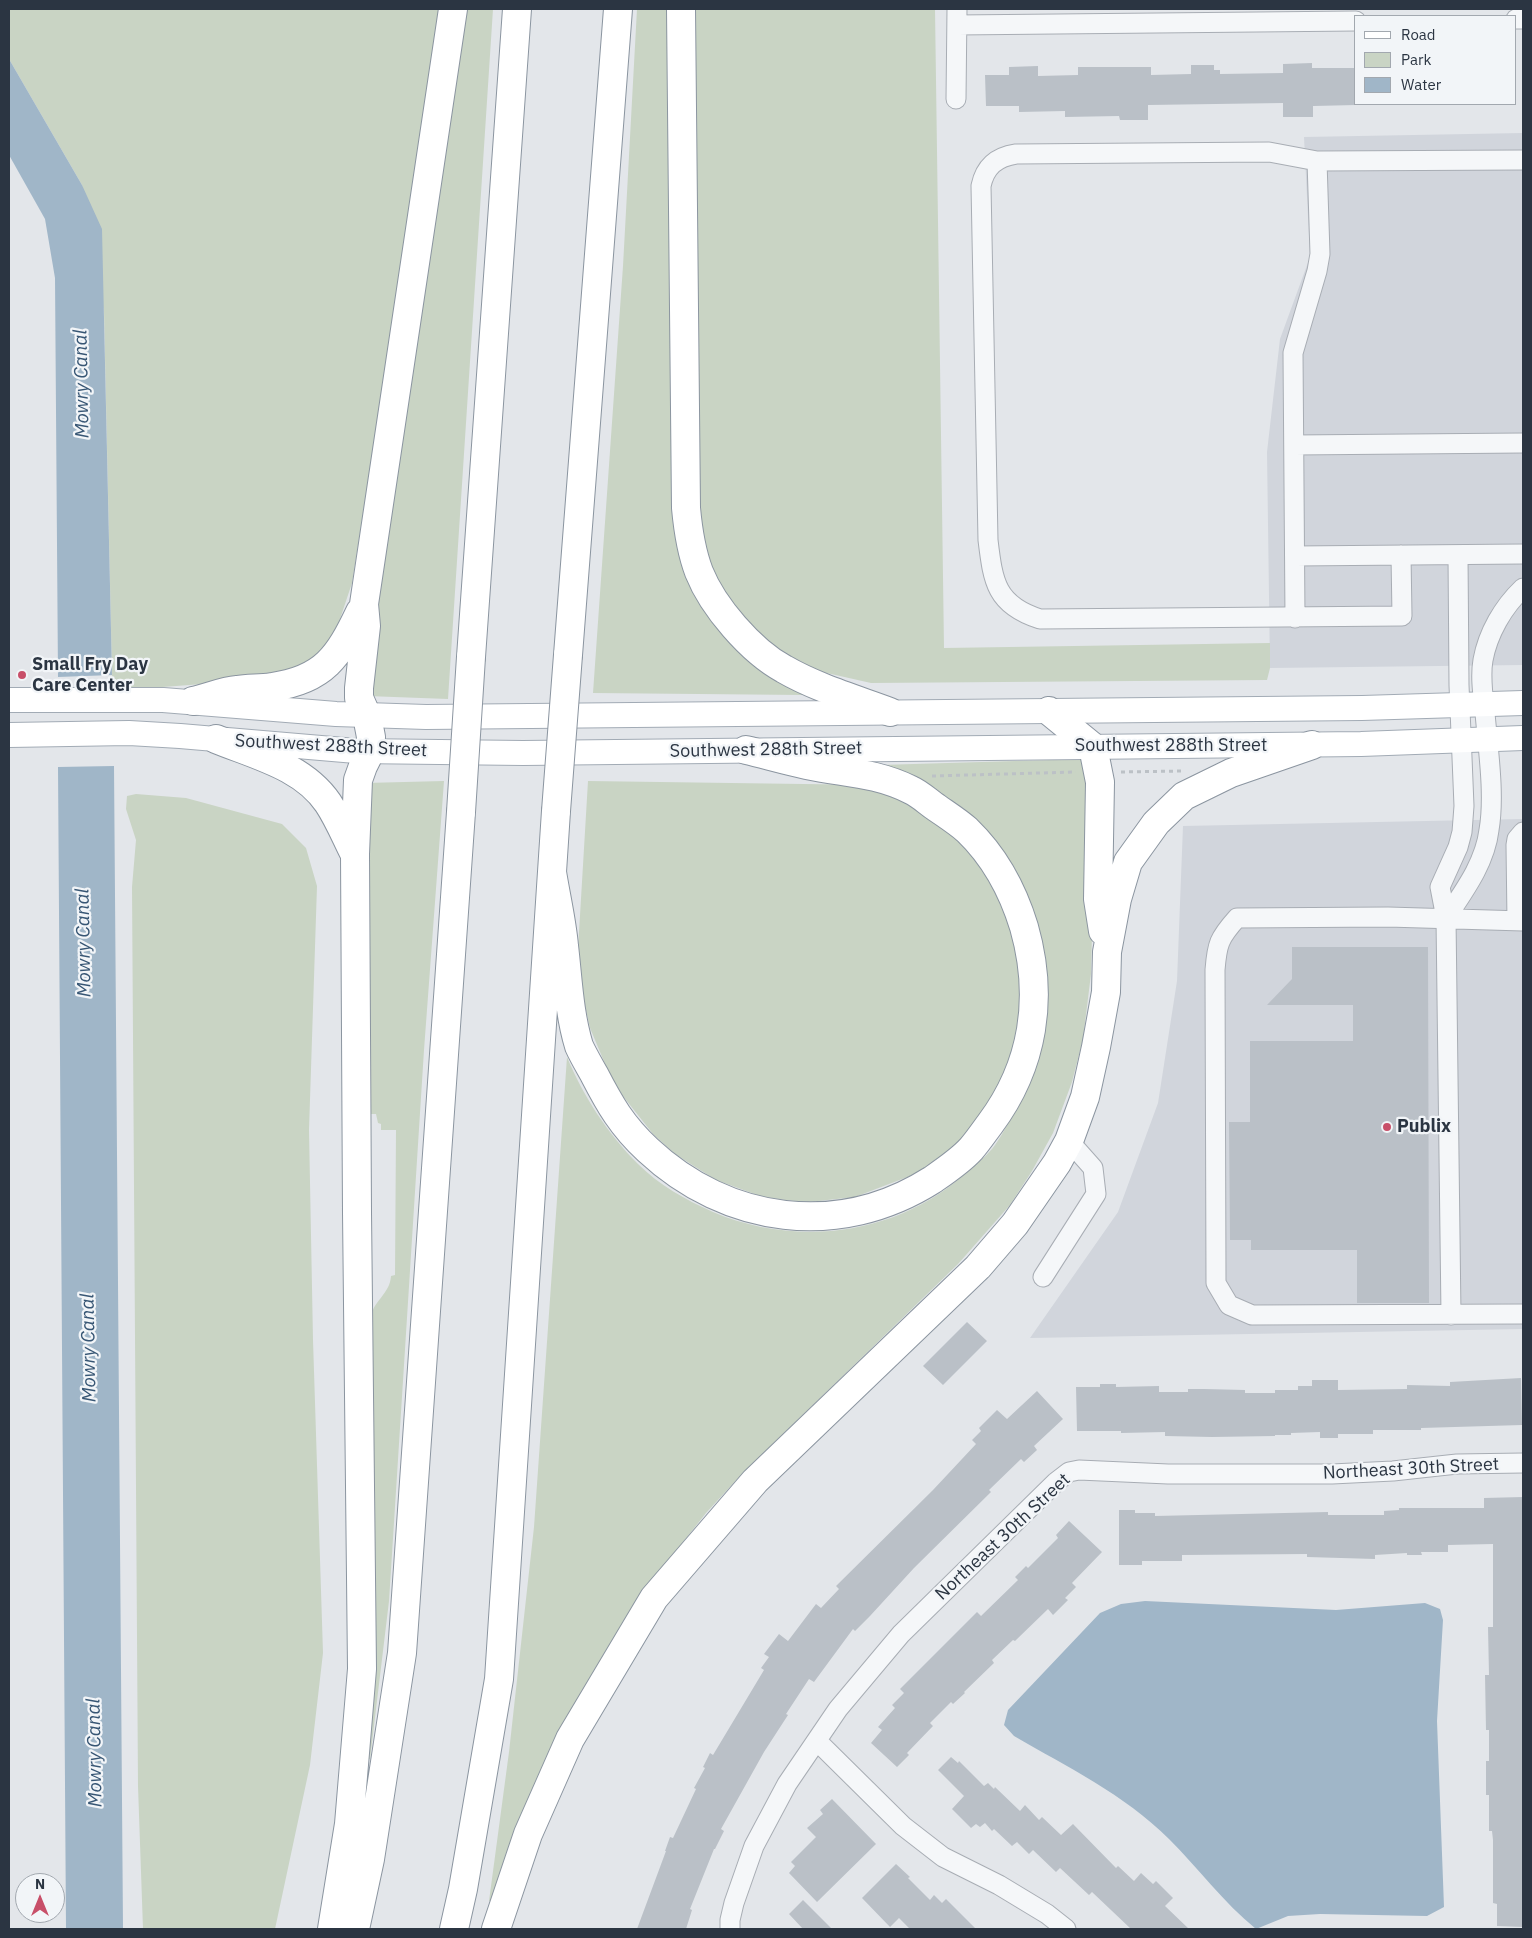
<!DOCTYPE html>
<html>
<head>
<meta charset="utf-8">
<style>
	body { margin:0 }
	#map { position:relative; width:1532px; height:1938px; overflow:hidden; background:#e3e6ea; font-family:"IBM Plex Sans",sans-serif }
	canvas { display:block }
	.frame { position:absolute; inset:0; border:10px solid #2b3542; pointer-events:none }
	.legend { position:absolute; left:1354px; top:15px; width:162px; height:90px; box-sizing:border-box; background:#f2f5f8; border:1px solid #a2a8af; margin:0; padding:6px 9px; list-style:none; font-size:15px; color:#2b3542 }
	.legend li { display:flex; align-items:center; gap:10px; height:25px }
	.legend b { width:25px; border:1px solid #a2a8af }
	.north { position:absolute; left:15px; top:1873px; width:50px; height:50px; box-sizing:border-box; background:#f2f5f8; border:1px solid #a2a8af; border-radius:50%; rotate:0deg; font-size:14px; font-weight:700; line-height:20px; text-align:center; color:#2b3542 }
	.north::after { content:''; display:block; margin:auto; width:18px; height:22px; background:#c84f69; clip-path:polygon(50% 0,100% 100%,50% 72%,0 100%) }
</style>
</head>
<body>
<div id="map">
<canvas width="1532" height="1938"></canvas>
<div class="frame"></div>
<ul class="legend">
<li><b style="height:6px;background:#fff"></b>Road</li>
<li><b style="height:14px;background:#c9d4c4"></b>Park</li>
<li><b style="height:14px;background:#a0b6c8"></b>Water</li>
</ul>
<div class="north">N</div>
</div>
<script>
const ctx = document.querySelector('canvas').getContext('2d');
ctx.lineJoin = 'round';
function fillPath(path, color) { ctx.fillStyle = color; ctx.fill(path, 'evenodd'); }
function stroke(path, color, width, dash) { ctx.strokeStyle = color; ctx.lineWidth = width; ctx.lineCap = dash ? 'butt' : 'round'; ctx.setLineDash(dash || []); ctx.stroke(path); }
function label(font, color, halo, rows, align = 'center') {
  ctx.font = font + ' "IBM Plex Sans",sans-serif'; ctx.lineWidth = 4.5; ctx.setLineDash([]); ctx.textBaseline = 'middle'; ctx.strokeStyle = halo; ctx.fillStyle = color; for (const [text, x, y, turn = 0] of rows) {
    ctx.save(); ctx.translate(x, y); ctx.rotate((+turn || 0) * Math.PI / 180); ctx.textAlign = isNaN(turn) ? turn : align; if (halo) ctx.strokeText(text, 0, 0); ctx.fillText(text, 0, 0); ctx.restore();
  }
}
const built = new Path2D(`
	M1523 133V665L1270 668 1267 452 1280 339 1310 257 1304 137Z
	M1523 819V1329L1030 1338 1118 1212 1158 1103 1177 981 1183 826Z`);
const green = new Path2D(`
	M9 9H442L352 583 332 643 322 660 257 680 149 688H114L112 675 104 312 82 185 9 59Z
	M461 9H493L448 699 367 696 362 684Z
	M637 9H673L679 543 801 691 803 695 593 693 623 266Z
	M689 9H935L944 648 1270 643V668L1267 680 871 683 809 669 777 652 724 600 707 563 696 523Z
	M1083 759 1087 765 1092 934 1091 974 1083 1039 1072 1082 1053 1133 1032 1171 1010 1205 958 1264 740 1476 706 1513 665 1565 640 1598 611 1643 581 1697 497 1903 489 1901 509 1752 534 1527 567 1057C583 1096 608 1134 638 1164 659 1185 686 1200 713 1212 798 1248 897 1235 966 1173 976 1164 988 1155 995 1145 1004 1133 1010 1118 1017 1105 1020 1099 1027 1091 1028 1084 1030 1070 1025 1039 1024 1023 1021 975 1018 926 1014 878L880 765Z
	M444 781 424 1050 389 1601 370 1759H368L372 1694 371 1315C375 1300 390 1293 391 1276L395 1275 396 1130H381V1124L378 1123 376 1114H369L365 783Z
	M588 781 875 785 947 824 996 882 1021 951 1022 1019 1010 1068 984 1115 948 1153 933 1164 910 1176 855 1197 809 1202 785 1200 760 1196 716 1180 675 1154 653 1134 622 1095 608 1071 590 1028 584 1002 578 949Z
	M136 794 186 798 282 824 306 848 317 886 309 1130 313 1340 323 1653 310 1765 275 1929H143L138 1786 132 887 136 840 126 809 127 796Z`);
const water = new Path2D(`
	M9 59 82 185 102 229 112 675 58 677 55 278 45 219 9 155Z
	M114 766 123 1929H66L58 767Z
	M1145 1601 1336 1610 1425 1603 1440 1609 1443 1620 1437 1721 1444 1907 1427 1916 1320 1914 1288 1916 1256 1929C1223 1902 1198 1868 1169 1839 1124 1794 1067 1767 1014 1736L1004 1725 1008 1710 1100 1613 1121 1604Z`);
const building = new Path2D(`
	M1312 63V68H1356V105L1313 106V117H1283V103L1148 105V120H1120L1119 116 1065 117V111L1019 112V106H986L985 75H1009V67L1038 66V76L1078 75V67H1151V75L1191 74V65H1214V70H1220V74L1283 73V64Z
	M1292 947H1428L1429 1303H1357V1250H1251V1240H1230L1229 1122H1250V1041H1353V1005H1267L1292 979Z
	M967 1322 987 1341 943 1385 923 1366Z
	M1521 1378 1522 1425 1421 1428V1430H1373V1434H1338V1438H1320V1432L1291 1433V1435H1275V1436L1212 1437 1165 1436V1432L1121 1433V1431H1077L1076 1387H1100V1384H1116V1387L1159 1386V1392H1188V1389H1204L1245 1390V1393H1275V1390H1298V1386H1312V1380H1338V1390L1407 1389V1385L1450 1386V1382Z
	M1037 1391 1063 1419 1034 1446 1037 1450 1024 1462 1021 1459 989 1490 991 1492 914 1568 870 1616 855 1631 853 1629 814 1682 809 1679 786 1714 788 1715 764 1752 721 1829 724 1831 715 1849H714L690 1909 692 1910 686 1929H637L666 1851H665L670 1837 673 1838 696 1789 694 1788 705 1768 703 1767 710 1753 713 1755 764 1670 761 1668 769 1657 764 1654 779 1634 788 1641 816 1604 821 1608 839 1589 836 1586 933 1490 976 1444 972 1440 981 1431 979 1428 997 1410 1007 1419Z
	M1523 1497V1927L1497 1926V1904L1493 1903V1840L1492 1831H1489V1795H1486V1761H1489V1730H1486L1485 1675H1489L1488 1627H1493V1544L1448 1545V1552H1421L1422 1555H1407V1553L1375 1555V1559L1307 1557V1554L1182 1555V1561H1142V1565H1119V1510H1135V1513H1155V1516L1328 1512V1515H1384V1511L1399 1510V1508H1484V1498Z
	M1069 1521 1102 1552 1072 1583 1076 1587 1065 1598 1068 1600 1053 1615 1048 1609 1015 1641 1013 1640 992 1660 994 1663 964 1692 965 1693 953 1704 951 1702 930 1723 933 1726 907 1753 909 1755 897 1767 871 1743 882 1730 878 1727 895 1708 892 1705 904 1693 900 1689 977 1612 981 1616 1018 1580 1015 1577 1026 1566 1028 1568 1058 1538 1056 1535Z
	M951 1757 958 1763 959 1761 984 1786 988 1783 994 1789 995 1787 1020 1811 1025 1805 1039 1820 1042 1817 1061 1835 1073 1824 1116 1868 1118 1866 1134 1881 1141 1873 1153 1884 1156 1881 1173 1898 1165 1906 1189 1929H1131L1092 1892 1089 1895 1060 1868 1056 1872 1033 1850 1029 1854 1017 1842 1012 1846 994 1829 992 1831 985 1823 980 1827 976 1824 971 1828 952 1809 964 1796 938 1770Z
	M832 1799 876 1844 817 1902 789 1873 795 1866 791 1862 816 1837 807 1828 823 1814 820 1810Z
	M896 1864 910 1877 908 1878 930 1900 934 1895 942 1903 946 1899 976 1929H910L899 1918 890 1927 862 1898Z
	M803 1900 832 1929H803L789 1914Z`);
const path = new Path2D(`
	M1121 772 1182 771
	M932 776 1076 772`);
const minor = new Path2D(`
	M1516 19H1523
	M957 25 1356 21
	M956 99 957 9
	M1294 445 1523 443
	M1401 555 1402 616 1040 619C996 605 993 582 988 540L981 186C985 167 996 157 1016 154L1269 152 1317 161 1523 160
	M1295 556 1523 554
	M1295 618 1293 353 1317 271 1320 254 1317 161
	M1446 918C1464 891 1485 863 1489 830 1495 795 1488 749 1485 713 1483 696 1480 677 1483 660 1488 633 1503 607 1523 588
	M1517 921 1516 845 1517 839 1523 832
	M1523 921 1388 917 1237 918C1219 938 1217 944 1215 970L1216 1283 1229 1305 1252 1315 1523 1314
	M1043 1277 1096 1194 1093 1168 1069 1141
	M1451 1315 1446 918 1440 887 1458 847 1462 832 1464 806 1459 685 1458 555
	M817 1741 903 1826 943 1857 999 1885 1047 1914 1066 1929
	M730 1929V1920L734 1903 754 1846 787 1784 838 1709 901 1634 1056 1482 1069 1472 1079 1470 1168 1474H1332L1393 1471 1457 1464 1523 1463`);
const major = new Path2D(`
	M9 700H163L336 714 426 717 1362 708 1523 703
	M9 735 129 733 180 736 356 751 523 753 1361 744 1523 738`);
const highway = new Path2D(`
	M681 9 686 508C688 530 691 551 699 572 713 607 751 651 784 669 817 688 855 699 890 712
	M568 655 618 9
	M471 657 517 9
	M193 701C207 698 223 691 237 690 249 688 260 689 272 687 324 680 339 656 360 612
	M1049 711 1093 747 1100 782 1098 899 1103 931
	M216 739C255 755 303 766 328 803 338 818 345 835 353 851
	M552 872C556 897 562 922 564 946 568 980 569 1013 579 1046 583 1055 589 1065 594 1074 610 1105 622 1126 648 1150 727 1224 839 1239 932 1180 945 1171 960 1161 971 1149 978 1141 984 1132 990 1124 1034 1065 1044 997 1024 927 1013 891 994 856 967 830 958 822 947 815 937 808 928 802 920 794 911 790 875 772 844 773 807 765 787 761 767 755 746 750
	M332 1929 349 1824 362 1669 357 1212 355 854 358 780 363 766 370 752 371 737 367 716 359 698V688L366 626 364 604 453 9
	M355 1929 370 1859 402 1653 461 812
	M454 1929 463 1889 499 1679 556 811
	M496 1929 528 1834 570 1739 654 1598 755 1481 978 1267 1015 1224 1057 1163 1069 1141 1085 1097 1096 1047 1106 992 1107 952 1117 899 1128 862 1156 823 1184 796 1231 773 1312 745`);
const highwayBridge = new Path2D(`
	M556 811 568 655
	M461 812 471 657`);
const markers = [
	[22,675,5,"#c84f69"],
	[1387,1127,5,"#c84f69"]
];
const poiNames = [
	["Small Fry Day",32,665],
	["Care Center",32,686],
	["Publix",1397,1127]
];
const streetNames = [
	["Southwest 288th Street",331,746,3],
	["Southwest 288th Street",1171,746],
	["Southwest 288th Street",766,750,-1],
	["Northeast 30th Street",1411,1469,-3],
	["Northeast 30th Street",1003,1537,-43]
];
const waterNames = [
	["Mowry Canal",82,384,-91],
	["Mowry Canal",84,943,-91],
	["Mowry Canal",89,1348,-91],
	["Mowry Canal",95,1753,-91]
];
fillPath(built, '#d1d5dc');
fillPath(green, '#c9d4c4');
fillPath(water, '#a0b6c8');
fillPath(building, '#bac0c7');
stroke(minor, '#a8adb4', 21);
stroke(major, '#a2abb5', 26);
stroke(highway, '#8b95a0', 30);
stroke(path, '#bcc1c6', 3, [4, 4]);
stroke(minor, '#f5f7f9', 19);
stroke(major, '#fff', 24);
stroke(highway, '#fff', 28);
stroke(highwayBridge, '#8b95a0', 30, []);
stroke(highwayBridge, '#fff', 28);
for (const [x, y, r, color] of markers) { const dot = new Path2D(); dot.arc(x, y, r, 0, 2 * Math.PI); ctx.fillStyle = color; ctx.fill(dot); stroke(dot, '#f2f5f8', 2); }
label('bold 18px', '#2b3542', '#f2f5f8', poiNames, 'left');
label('18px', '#2b3542', '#f2f5f8', streetNames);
label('italic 19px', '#375674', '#f2f5f8', waterNames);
</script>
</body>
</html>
